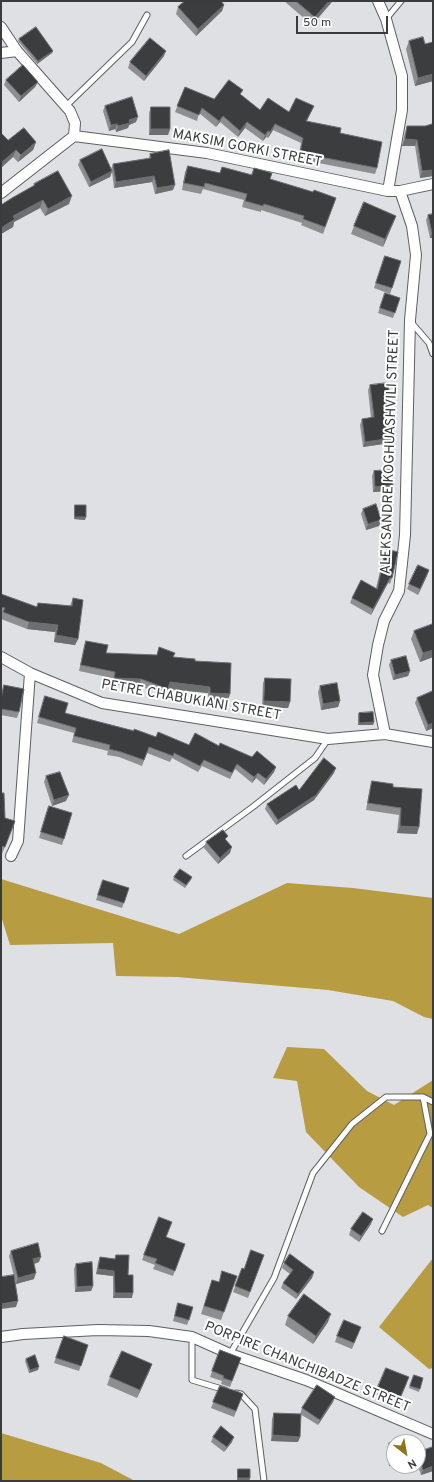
<!DOCTYPE html>
<html>
<head>
<meta charset="utf-8">
<style>
	body { margin:0 }
	#map { position:relative; width:434px; height:1482px; overflow:hidden; background:#dfe0e3; font-family:Overpass,sans-serif }
	canvas { display:block }
	.frame { position:absolute; inset:0; border:2px solid #3a3b3c; pointer-events:none }
	.north { position:absolute; left:386px; top:1434px; width:40px; height:40px; box-sizing:border-box; background:#fff; border:1px solid #b0b1b1; border-radius:50%; rotate:149deg; font-size:11px; font-weight:700; line-height:16px; text-align:center; color:#3a3b3c }
	.north::after { content:''; display:block; margin:auto; width:14px; height:18px; background:#8e7519; clip-path:polygon(50% 0,100% 100%,50% 72%,0 100%) }
	.scale { position:absolute; left:296px; top:16px; width:92px; height:18px; box-sizing:border-box; border:2px solid #3a3b3c; border-top:0; padding-left:5px; font-size:12px; line-height:14px; white-space:nowrap; color:#3a3b3c; -webkit-text-stroke:3px #fff; paint-order:stroke }
</style>
</head>
<body>
<div id="map">
<canvas width="434" height="1482"></canvas>
<div class="frame"></div>
<div class="north">N</div>
<div class="scale">50 m</div>
</div>
<script>
const ctx = document.querySelector('canvas').getContext('2d');
ctx.lineJoin = 'round';
function fillPath(path, color) { ctx.fillStyle = color; ctx.fill(path, 'evenodd'); }
function stroke(path, color, width, dash) { ctx.strokeStyle = color; ctx.lineWidth = width; ctx.lineCap = dash ? 'butt' : 'round'; ctx.setLineDash(dash || []); ctx.stroke(path); }
function label(font, color, halo, rows, align = 'center') {
  ctx.font = font + ' Overpass,sans-serif'; ctx.lineWidth = 4; ctx.setLineDash([]); ctx.textBaseline = 'middle'; ctx.strokeStyle = halo; ctx.fillStyle = color; for (const [text, x, y, turn = 0] of rows) {
    ctx.save(); ctx.translate(x, y); ctx.rotate((+turn || 0) * Math.PI / 180); ctx.textAlign = isNaN(turn) ? turn : align; if (halo) ctx.strokeText(text, 0, 0); ctx.fillText(text, 0, 0); ctx.restore();
  }
}
const forest = new Path2D(`
	M1 879 179 934 287 883 353 888 433 898V1019L424 1017 393 1001 328 990 177 977 116 976 113 943 10 945 1 916Z
	M287 1047 324 1049 367 1091 394 1105 433 1080V1208L428 1205 403 1217 359 1187 306 1132 297 1081 273 1078Z
	M433 1258V1368L429 1369 379 1327Z
	M1 1433 101 1463 135 1481H1Z`);
const lane = new Path2D(`
	M386 19 401 1
	M66 106 132 42 147 15
	M410 321 429 343 433 354
	M186 856 254 806 315 758 328 739
	M382 1231 430 1134 423 1097
	M192 1337V1380L225 1390
	M230 1354 274 1278 313 1173 352 1124 386 1097H423L433 1102
	M236 1393 241 1394 255 1409 264 1481`);
const street = new Path2D(`
	M378 1 386 19 402 76V110L388 191
	M1 27 17 51 70 111 75 123 74 136
	M1 53 17 51
	M1 193 74 136 207 153 388 191H400L433 184
	M1 657 30 673 102 703 328 739 385 734 433 742
	M385 734 373 675 378 645 384 621 399 591 405 535 410 320 416 255 412 226 400 191
	M11 856 18 841 30 673
	M1 1337 23 1334 98 1330 149 1331 192 1337 230 1354 306 1380 433 1434`);
const wall = new Path2D(`
	M184 1H221L224 5 222 11 196 36 176 14 178 7 184 2Z
	M284 1H332L331 3 312 25Z
	M19 39 53 51 52 53 37 64 18 41Z
	M409 41 425 44 433 42V81L415 86 406 49Z
	M164 56 144 81 128 68 130 62Z
	M6 80 38 82 35 87 19 102 4 85Z
	M185 87 214 99 241 95 260 110 289 112 314 106 307 121 340 133 377 168 375 174 298 159 301 143 273 130 268 138 266 137 263 141 245 128 238 137 220 122 216 127 199 113 197 121 175 112Z
	M105 106 136 122 129 125 128 128 116 132 115 129 109 131 103 111Z
	M151 107 170 129 168 135H149V113Z
	M433 124V176L420 178 415 146H402L405 132 407 126H425Z
	M1 133 8 140 36 142 33 150 18 162 13 157 1 168Z
	M150 154 173 190 155 194 152 182 114 188 112 172 110 177 89 187 78 165 80 160 111 169 113 164 149 158Z
	M188 166 220 173 222 167 251 175 254 168 270 179 313 192 336 198 323 234 301 225 302 223 261 210V212L242 207 244 200 203 189 201 194 182 190 185 172Z
	M34 184 69 204 45 216 40 208 14 222 13 227 1 234V205L33 186Z
	M428 215 433 238H430L426 220Z
	M396 216 383 247 351 234 354 226Z
	M385 256 401 261 390 294 374 288Z
	M385 293 400 298 393 318 378 313Z
	M370 385 389 412 392 438 390 443 363 447 360 425 362 419 371 418 368 390Z
	M374 471 391 491 373 492 372 476Z
	M75 505 85 520 74 519V508Z
	M363 509 381 520 379 526 366 530 361 514Z
	M386 549 392 578 390 584 388 583 371 615 350 603 352 598 376 588 384 555Z
	M429 570 418 595 407 589 409 584Z
	M1 594 36 607 38 603 70 606 73 598 78 639 75 645 54 642 55 632 27 629 1 619 2 614H1Z
	M433 624V657L420 662 411 639 414 631Z
	M86 641 106 653 173 657 195 661 228 700 208 699V693L168 689 165 695 139 686 112 684V678L79 671 84 647Z
	M391 660 410 671 408 676 393 680 389 665Z
	M265 678 290 702 288 708 262 707 263 683Z
	M4 685 19 712 17 718 1 715V696Z
	M320 686 340 701 338 707 321 710 318 692Z
	M433 691V728L426 731 415 703 417 698Z
	M45 696 65 713 189 745 219 746 252 757 276 767 274 772 264 785 256 778 252 783 235 769 230 779 202 766 198 772 172 758 170 762 147 753 142 766 119 757 107 755 108 751 72 742 74 733 37 723Z
	M359 713 374 722 373 725H358V715Z
	M334 773 314 800 276 825 265 809 267 804 299 790Z
	M46 776 66 801 52 806 44 782Z
	M372 781 393 787 417 834 397 833 399 815 366 810 370 788Z
	M1 793 5 818 15 821 2 854H1Z
	M47 811 64 839 62 845 39 838Z
	M227 841 230 853 218 864 204 848 206 842Z
	M174 877H192L191 880 185 888 173 880Z
	M103 880 129 888 122 908 96 900Z
	M159 1217 166 1237 185 1244 173 1276 153 1269 155 1265 142 1260Z
	M371 1224 359 1242 349 1235 351 1229Z
	M11 1251 39 1262 34 1264V1279L16 1284 9 1256Z
	M116 1255 128 1275 132 1298H113V1276L96 1274 98 1262 100 1257 114 1259Z
	M264 1255 248 1298 233 1292 242 1268 244 1269Z
	M284 1263 314 1272 312 1278 296 1299 281 1288 283 1283 290 1274 282 1268Z
	M76 1264 93 1286 91 1291 75 1292 74 1269Z
	M237 1276 221 1320 201 1314 212 1280 218 1282Z
	M178 1303 189 1320 187 1325 173 1321Z
	M288 1316 328 1322 313 1344 285 1325Z
	M359 1332 352 1349 335 1342 337 1336Z
	M64 1336 88 1345 79 1371 54 1363Z
	M220 1350 241 1358 230 1387 221 1384 222 1381 210 1377Z
	M26 1359 38 1370 29 1373 25 1361Z
	M152 1364 149 1372 137 1398 107 1385 110 1377Z
	M414 1375 423 1378 419 1392 409 1388Z
	M407 1383 398 1404 375 1394 377 1389Z
	M220 1386 243 1394 234 1417 211 1408Z
	M333 1402 318 1425 300 1414 302 1408Z
	M274 1413 300 1437 298 1442 271 1441 272 1419Z
	M213 1437 232 1442 224 1452 211 1442Z
	M394 1442V1465L389 1466 387 1448 389 1443Z
	M433 1447V1471L421 1475 418 1466V1452Z
	M238 1469 250 1478 249 1481H237V1471Z`);
const shadedWall = new Path2D(`
	M329 1H332L331 3 312 25 315 17Z
	M224 5 222 11 196 36 198 29Z
	M53 51 52 53 37 64 38 61Z
	M166 51 164 56 144 81 146 76Z
	M433 74V81L415 86 418 78Z
	M38 82 35 87 19 102 21 96Z
	M314 106 311 112 304 127 306 121Z
	M223 116 220 122 216 127 219 121Z
	M138 117 136 122 129 125 128 128 116 132 118 126 129 120Z
	M247 122 245 128 238 137 240 131Z
	M117 124 115 129 109 131 111 125Z
	M275 124 273 130 268 138 270 132Z
	M151 129H170L168 135H149Z
	M268 131 266 137 263 141 265 135Z
	M405 139 417 140 415 146H402Z
	M36 142 33 150 18 162 21 155Z
	M16 150 13 157 1 168V163Z
	M433 170V176L420 178 422 171Z
	M112 171 110 177 89 187 91 182Z
	M154 176 152 182 114 188 116 182Z
	M175 185 173 190 155 194 157 188Z
	M72 196 69 204 45 216 48 209Z
	M43 200 40 208 14 222 13 227 1 234V228L13 216Z
	M396 216 393 224 383 247 385 239Z
	M432 233H433V238H430Z
	M388 407H391L389 412 386 413Z
	M392 438 390 443 363 447 365 442Z
	M393 485 391 491 373 492 375 487Z
	M75 517H86L85 520 74 519Z
	M381 520 379 526 366 530 368 524Z
	M429 570 427 576 418 595 420 589Z
	M390 578 388 583 371 615 373 609Z
	M29 622 58 625 55 632 27 629Z
	M56 635 78 639 75 645 54 642Z
	M433 650V657L420 662 423 653Z
	M410 671 408 676 393 680 395 675Z
	M114 678 141 679 139 686 112 684Z
	M170 682 210 687 208 693 168 689Z
	M210 693 230 694 228 700 208 699Z
	M264 701 290 702 288 708 262 707Z
	M340 701 338 707 321 710 323 704Z
	M374 722 373 725H358L359 723Z
	M433 723V728L426 731 428 725Z
	M276 767 274 772 264 785 266 779Z
	M336 768 334 773 314 800 276 825 278 820Z
	M258 773 256 778 252 783 254 777Z
	M69 795 66 801 52 806 54 800Z
	M400 826 419 827 417 834 397 833Z
	M232 847 230 853 218 864 220 858Z
	M373 1219 371 1224 359 1242 361 1236Z
	M41 1257 39 1262 31 1265 33 1259Z
	M98 1269 114 1271 113 1276 96 1274Z
	M314 1272 312 1278 296 1299 298 1294Z
	M36 1273 34 1279 16 1284 18 1278Z
	M93 1286 91 1291 75 1292 77 1287Z
	M115 1293H133L132 1298H113Z
	M18 1301 16 1307 1 1309V1304Z
	M331 1314 328 1322 313 1344 316 1336Z
	M152 1364 149 1372 137 1398 140 1390Z
	M39 1367 38 1370 29 1373 30 1370Z
	M335 1397 333 1402 318 1425 320 1420Z
	M273 1435 300 1437 298 1442 271 1441Z
	M234 1437 232 1442 224 1452 227 1447Z
	M391 1460H394V1465L389 1466Z
	M433 1466V1471L421 1475 423 1470Z
	M238 1478H250L249 1481H237Z`);
const building = new Path2D(`
	M185 1H221L224 5 198 29 178 7Z
	M296 1H329L315 17Z
	M36 27 53 51 38 61 19 39Z
	M423 37 425 44 433 42V74L418 78 409 41Z
	M150 38 166 51 146 76 130 62Z
	M23 65 38 82 21 96 6 80Z
	M229 80 243 90 240 94 260 110 268 98 289 112 296 98 314 106 306 121 341 128 340 133 382 142 377 168 300 153 303 138 275 124 270 132 268 131 265 135 247 122 240 131 223 116 219 121 202 108 199 115 177 106 185 87 214 99Z
	M132 97 138 117 129 120 130 123 118 126 117 124 111 125 105 106Z
	M151 107H170V129H151Z
	M433 124V170L422 171 417 140 405 139 407 126H425Z
	M24 128 36 142 21 155 16 150 1 163V133L8 140Z
	M102 149 112 171 91 182 80 160Z
	M169 150 175 185 157 188 154 176 116 182 113 164 151 158 150 154Z
	M188 166 220 173 222 167 252 175 254 168 272 173 270 179 313 192 314 190 336 198 325 227 303 219 304 216 264 204 263 206 245 201 247 194 205 183 204 187 184 183Z
	M58 171 72 196 48 209 43 200 13 216 15 219 1 228V205L12 198 35 185 34 184Z
	M364 202 396 216 385 239 354 226Z
	M433 214V233H432L428 215Z
	M385 256 401 261 392 288 376 283Z
	M385 293 400 298 395 313 380 308Z
	M388 383 391 407H388L392 438 365 442 362 419 374 417 370 385Z
	M391 470 393 485 375 487 374 471Z
	M376 504 381 520 368 524 363 509Z
	M75 505H86V517H75Z
	M386 549 398 552 392 578H390L373 609 352 598 361 580 377 589Z
	M418 565 429 570 420 589 409 584Z
	M1 594 37 607 38 603 72 606 73 598 83 600 78 639 56 635 58 625 29 622 3 612 5 608 1 607Z
	M433 624V650L423 653 414 631Z
	M86 641 108 645 106 653 157 655 159 647 175 653 173 657 195 659V661L231 663 230 694 210 693V687L170 682 168 689 141 679 114 678 115 672 81 665Z
	M406 656 410 671 395 675 391 660Z
	M265 678 291 679 290 702 264 701Z
	M337 683 340 701 323 704 320 686Z
	M4 685 24 689 19 712 1 709V700Z
	M433 691V723L428 725 417 698Z
	M45 696 68 703 65 713 134 731V729L156 737 158 732 189 745 195 733 219 746 220 743 252 757 257 751 276 767 266 779 258 773 254 777 237 764 232 773 204 760 200 766 174 753 173 756 149 747 144 760 121 752 109 749 110 745 74 736 76 728 39 717Z
	M373 712 374 722 359 723V713Z
	M324 758 336 768 316 795 278 820 267 804 296 785 299 790Z
	M60 772 69 795 54 800 46 776Z
	M372 781 393 784V787L422 789 419 827 400 826 401 808 368 803Z
	M1 793H4L5 818 15 821 5 847 1 846Z
	M49 806 72 813 64 839 41 832Z
	M223 830 228 836 225 839 232 847 220 858 206 842Z
	M180 869 192 877 186 885 174 877Z
	M103 880 129 888 124 903 98 895Z
	M363 1212 373 1219 361 1236 351 1229Z
	M159 1217 172 1222 166 1237 185 1244 175 1271 155 1263 157 1259 144 1255Z
	M38 1243 41 1257 33 1259 36 1273 18 1278 11 1251Z
	M251 1250 264 1255 250 1292 235 1286 242 1268 244 1269Z
	M290 1254 314 1272 298 1294 283 1283 293 1270 284 1263Z
	M116 1255H129L128 1275H133V1293H115L114 1271 98 1269 100 1257 115 1259Z
	M92 1262 93 1286 77 1287 76 1264Z
	M222 1271 237 1276 224 1312 204 1306 212 1280 219 1282Z
	M14 1275 18 1301 1 1304V1277Z
	M304 1294 331 1314 316 1336 288 1316Z
	M178 1303 193 1307 189 1320 175 1316Z
	M344 1320 361 1327 354 1343 337 1336Z
	M64 1336 88 1345 81 1366 56 1358Z
	M220 1350 241 1358 232 1381 223 1378 224 1376 212 1371Z
	M122 1351 152 1364 140 1390 110 1377Z
	M35 1355 39 1367 30 1370 26 1359Z
	M386 1368 409 1377 400 1398 377 1389Z
	M414 1375 423 1378 420 1389 410 1386Z
	M317 1385 335 1397 320 1420 302 1408Z
	M220 1386 239 1392 243 1394 236 1411 213 1402Z
	M274 1413 301 1414 300 1437 273 1435Z
	M221 1426 234 1437 227 1447 213 1437Z
	M412 1440V1442H396Z
	M394 1442V1460H391L389 1443Z
	M433 1447V1466L423 1470 418 1455V1452Z
	M238 1469H250V1478H238Z`);
const streetNames = [
	["MAKSIM GORKI STREET",247,149,11],
	["ALEKSANDRE KOGHUASHVILI STREET",391,452,-88],
	["PETRE CHABUKIANI STREET",191,701,10],
	["PORPIRE CHANCHIBADZE STREET",307,1368,22]
];
fillPath(forest, '#b79c42');
stroke(lane, '#5e5f62', 7);
stroke(street, '#5e5f62', 12);
stroke(lane, '#fff', 5);
stroke(street, '#fff', 10);
fillPath(wall, '#8e8e91');
fillPath(shadedWall, '#6d6e70');
fillPath(building, '#3c3d3f');
stroke(building, '#6d6e70', 1);
label('14px', '#3a3b3c', '#fff', streetNames);
</script>
</body>
</html>
